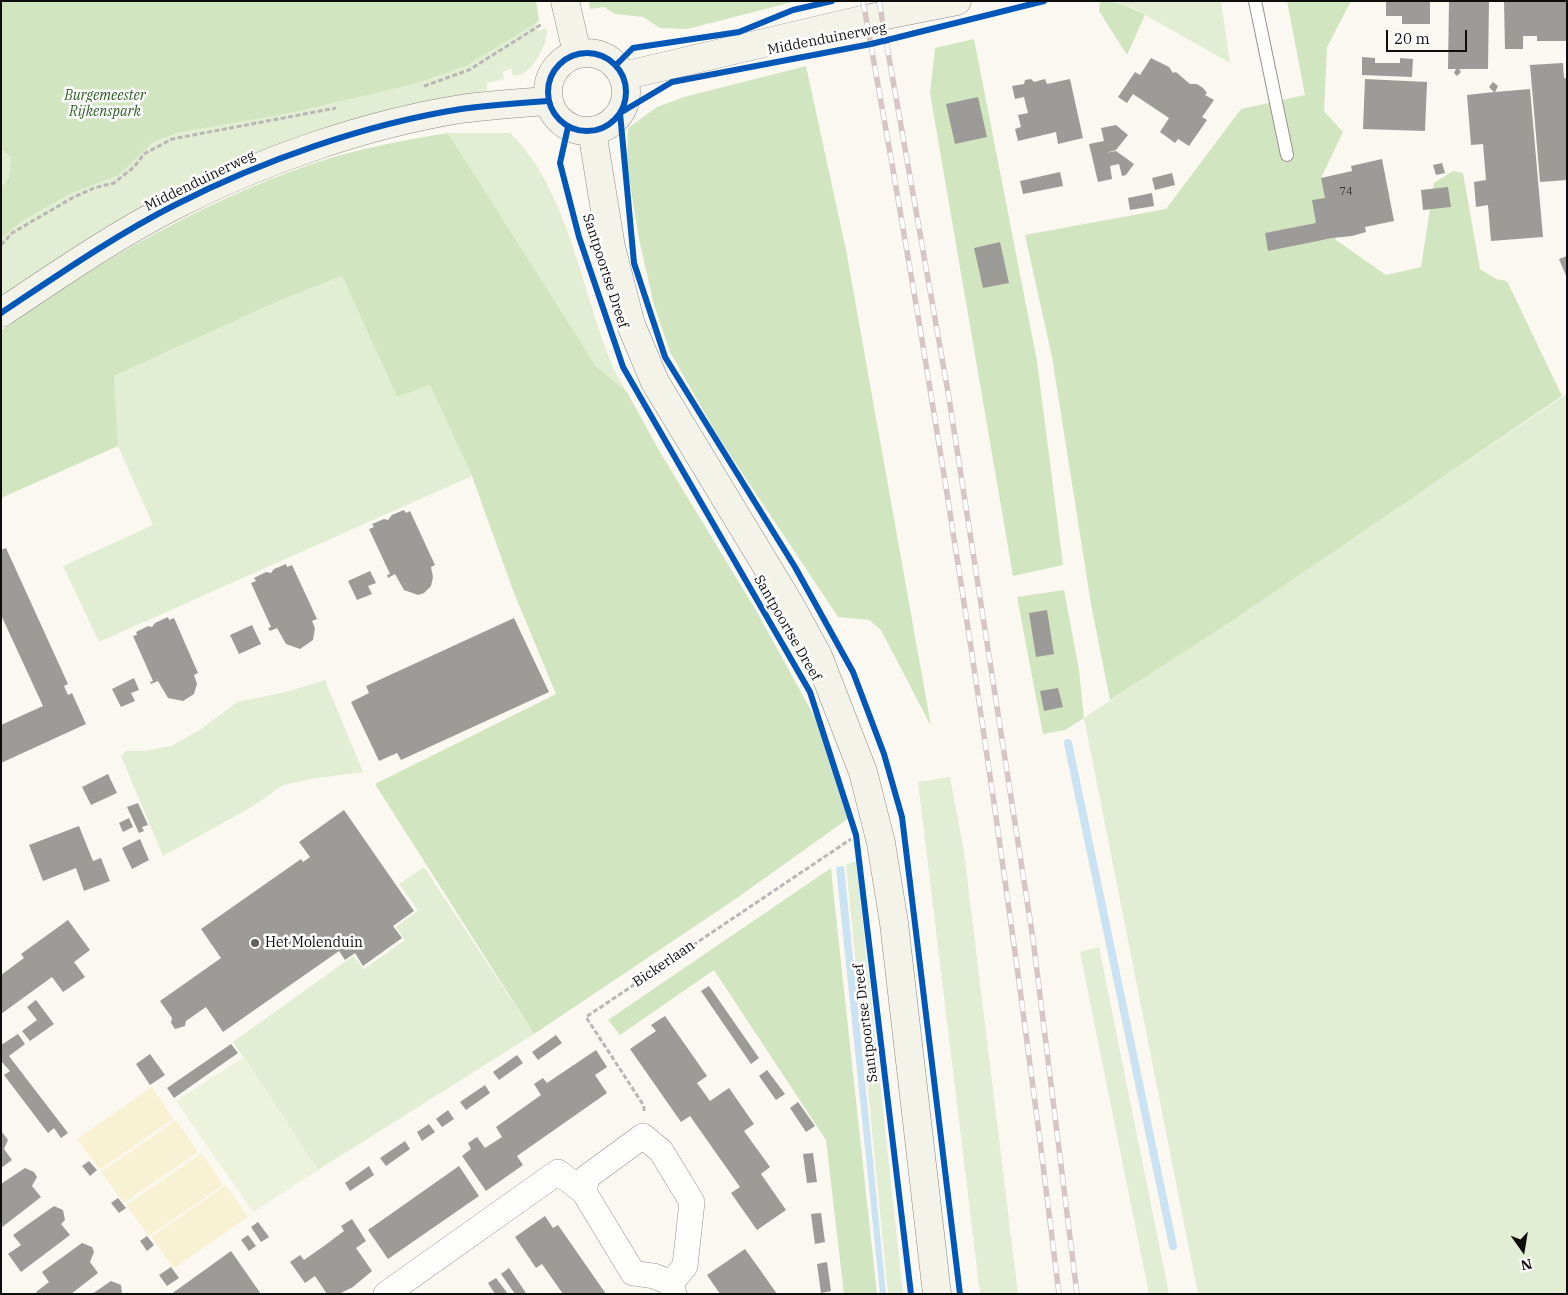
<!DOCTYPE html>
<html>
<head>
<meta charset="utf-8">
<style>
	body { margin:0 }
	#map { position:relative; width:1568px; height:1295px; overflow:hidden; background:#faf8f1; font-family:"IBM Plex Serif",serif }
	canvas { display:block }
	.frame { position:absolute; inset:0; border:2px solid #0d0d0d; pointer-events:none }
	.north { position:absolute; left:1498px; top:1225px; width:50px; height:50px; -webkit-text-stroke:4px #fff; paint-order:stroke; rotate:167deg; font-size:14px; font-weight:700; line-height:20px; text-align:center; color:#0d0d0d }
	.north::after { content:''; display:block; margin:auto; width:18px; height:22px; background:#0d0d0d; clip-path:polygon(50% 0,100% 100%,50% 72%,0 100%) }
	.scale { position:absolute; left:1386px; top:30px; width:81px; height:22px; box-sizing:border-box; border:2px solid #0d0d0d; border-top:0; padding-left:6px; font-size:15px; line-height:18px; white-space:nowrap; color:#0d0d0d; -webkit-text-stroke:4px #fff; paint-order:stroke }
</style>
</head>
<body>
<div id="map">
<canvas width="1568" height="1295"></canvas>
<div class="frame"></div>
<div class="north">N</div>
<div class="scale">20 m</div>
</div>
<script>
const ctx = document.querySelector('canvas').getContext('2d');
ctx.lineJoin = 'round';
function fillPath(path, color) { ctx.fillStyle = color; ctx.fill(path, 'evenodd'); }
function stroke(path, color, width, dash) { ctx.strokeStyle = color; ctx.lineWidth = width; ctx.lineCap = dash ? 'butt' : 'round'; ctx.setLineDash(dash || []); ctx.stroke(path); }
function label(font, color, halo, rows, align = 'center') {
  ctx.font = font + ' "IBM Plex Serif",serif'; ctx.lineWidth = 5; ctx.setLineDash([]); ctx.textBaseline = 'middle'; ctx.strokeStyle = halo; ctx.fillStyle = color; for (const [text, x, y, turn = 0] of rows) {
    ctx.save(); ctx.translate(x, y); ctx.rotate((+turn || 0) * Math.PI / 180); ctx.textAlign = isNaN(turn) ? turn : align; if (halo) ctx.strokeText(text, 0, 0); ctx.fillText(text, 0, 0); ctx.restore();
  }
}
const green = new Path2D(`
	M1 1H533L538 31 546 28C550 40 537 62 528 70 524 74 518 75 513 76L511 68 503 72 504 79 487 83V90L311 137 1 299Z
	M1112 1H1221L1230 63 1131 7Z
	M448 133H510C567 187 582 291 611 362 615 373 622 383 627 392L596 366Z
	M342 276 397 397 430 384 472 476 99 642 63 566 153 525 118 446 114 376 281 300Z
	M1567 394V1294H1198L1084 718Z
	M325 680 363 772 310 779 283 785 250 808 163 856 121 756 126 751H144L171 746 200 730 237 702 286 692Z
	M950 777 964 852 1018 1294H980L918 782Z
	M856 861 903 1294H888L846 864Z
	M424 867 534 1034 318 1170 233 1042 353 956 364 969 405 940 396 927 418 910 399 884Z
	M1099 947 1169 1294H1149L1080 952Z`);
const forest = new Path2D(`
	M1 1H536L539 21 466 66 414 84 290 113 176 133 152 143 119 175 69 194 24 220 1 238V187L9 178 11 157 1 149Z
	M589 1H797L687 29 660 28 643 17 615 14 604 7 590 9Z
	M1100 1C1117 1 1130 7 1145 15L1127 55 1099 11Z
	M1287 1H1351L1327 47 1324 111 1343 132 1321 178 1336 240 1386 275 1421 267 1434 183 1453 171 1463 173 1480 269 1496 279 1507 281 1562 396 1233 620 1110 700 1091 604 1052 357 1025 235 1166 209 1241 109 1305 95Z
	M974 39 1037 361 1063 565 1013 576 930 93 935 48Z
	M806 66 846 250 931 726 881 630 869 620 838 617 719 438 670 352 654 305 639 239 627 166 628 128 657 107 684 97Z
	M448 133 596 366 627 392 660 452 757 612 818 723 846 802 849 818 734 900 534 1034 375 784 556 694 514 593 472 476 430 385 397 397 342 276 281 300 114 376 118 446 1 498V330C102 259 218 192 337 156 373 146 411 139 448 133Z
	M1064 590 1079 670 1084 718 1065 730 1043 734 1017 597Z
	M831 868 834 898 877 1294H844L826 1140 714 970 620 1035 608 1020Z`);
const sand = new Path2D(`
	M152 1087 173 1119 100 1170 77 1139Z
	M176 1120 198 1152 124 1203 101 1172Z
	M202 1153 223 1185 149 1236 126 1205Z
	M226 1185 248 1217 174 1268 151 1237Z`);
const pitch = new Path2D(`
	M244 1057 318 1170 253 1212 176 1101Z`);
const water = new Path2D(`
	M844 866 886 1294H880L836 867Z`);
const stream = new Path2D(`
	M1068 743 1173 1246`);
const building = new Path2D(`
	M1386 1H1430V24H1402V16H1386Z
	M1449 1H1489L1488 69H1459L1461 72 1457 76 1454 73 1456 69H1448Z
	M1504 1H1567V41H1537V36H1523V49H1505Z
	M1362 57 1375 58V63H1400V58L1413 59 1412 77 1362 75Z
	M1151 58 1169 67 1173 73 1176 72 1190 84H1197L1203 88 1207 93 1205 95 1214 100 1202 117 1207 120 1189 146 1178 139 1175 143 1160 132 1169 118 1133 94 1127 103 1118 97 1135 72 1140 75Z
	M1563 63 1564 78H1567V180L1540 182 1530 65Z
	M1031 79 1034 82 1045 79 1047 84 1070 79 1083 138 1058 144 1056 132 1018 141 1015 129 1021 127 1018 115 1028 113 1024 97 1015 99 1012 86 1024 84 1025 80Z
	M1365 79 1427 82 1425 131 1363 129Z
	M1493 82 1498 86 1495 92 1530 89 1543 237 1491 241 1488 205 1476 207 1474 182 1486 180 1483 144 1471 145 1467 95 1494 92 1489 87Z
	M978 97 987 137 955 144 946 104Z
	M1116 125 1128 135 1116 150 1106 153 1116 151 1134 164 1126 175 1122 176 1119 164 1110 166 1112 179 1098 182 1089 144 1104 141 1101 128Z
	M1382 159 1394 221 1365 227 1366 232 1352 236 1332 238 1268 251 1265 233 1316 223 1312 200 1325 198 1321 178 1352 171 1351 166Z
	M1442 163 1445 173 1436 175 1433 165Z
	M1060 172 1063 186 1023 194 1020 181Z
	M1172 173 1175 185 1155 190 1152 178Z
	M1448 187 1451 207 1423 210 1421 190Z
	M1152 193 1154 206 1130 210 1128 198Z
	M1000 242 1009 283 983 288 974 248Z
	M1567 256V278L1559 259Z
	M404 510 406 513 410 511 435 565 431 567 433 577 431 586 424 593 418 595 404 590 395 574 388 578 387 575 390 574 369 529 374 527 372 524 384 519 388 520 392 515Z
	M6 548 68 684 64 686 68 695 72 693 86 724 1 763V725L43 706 1 615V550Z
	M286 564 287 567 292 565 317 619 312 621 315 628 313 640 300 649 286 644 277 628 270 631 268 628 271 627 251 583 256 581 254 578 266 572 271 573 274 569Z
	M370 571 376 583 368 586 372 594 357 600 348 581Z
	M1047 610 1054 654 1036 657 1029 613Z
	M168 617 169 620 174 618 198 673 194 675 197 684 194 694 183 701 168 698 158 681 151 684 150 682 153 681 133 636 137 635 136 632 148 626 152 627 155 623Z
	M514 618 549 692 401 760 397 753 379 761 351 702 369 693 366 686Z
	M252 625 261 644 239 654 230 635Z
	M134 678 139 690 131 693 135 701 121 707 112 689Z
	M1058 688 1063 707 1044 711 1040 691Z
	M108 774 117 793 91 805 82 787Z
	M138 803 148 825 142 827 144 831 139 833 127 807Z
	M344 810 414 911 393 926 402 938 363 966 355 953 345 960 339 951 223 1032 206 1007 186 1021 185 1026 175 1029 171 1023 172 1018 160 1001 221 958 201 929 301 859 303 862 310 857 299 842Z
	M129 818 133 827 123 832 119 823Z
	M79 826 93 861 101 858 110 881 84 891 76 868 43 881 29 845Z
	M140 839 149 860 132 869 122 848Z
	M68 920 90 950 74 962 85 977 63 992 52 977 1 1014V975L24 958 21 954Z
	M709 986 759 1058 751 1064 701 991Z
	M36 1000 54 1024 30 1041 22 1031 37 1020 27 1007Z
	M665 1016 707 1076 697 1083 710 1101 729 1088 754 1124 744 1131 770 1167 761 1174 786 1210 757 1230 731 1193 740 1187 702 1133 690 1116 681 1122 630 1049 656 1031 651 1025Z
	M18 1034 25 1044 9 1056 68 1133 61 1138 54 1128 48 1133 4 1075 10 1071 1 1061V1045Z
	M556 1035 562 1043 538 1060 532 1052Z
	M231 1044 238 1053 174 1098 167 1088Z
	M596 1050 607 1067 595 1075 607 1093 517 1156 523 1165 486 1191 462 1156 471 1149 468 1143 477 1137 485 1148 502 1137 496 1127 541 1095 534 1084 543 1078 547 1083Z
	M150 1054 165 1075 150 1085 136 1064Z
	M517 1055 523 1063 499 1080 493 1072Z
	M767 1070 785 1094 776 1100 759 1076Z
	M485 1085 490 1093 466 1110 460 1102Z
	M798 1102 815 1126 806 1132 790 1108Z
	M448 1110 454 1119 442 1127 436 1119Z
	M429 1124 435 1132 422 1141 417 1132Z
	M1 1131 8 1140 4 1149 12 1160 1 1168Z
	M405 1141 410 1149 386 1166 380 1158Z
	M813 1153 817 1182 807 1183 803 1154Z
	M89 1161 97 1170 90 1176 82 1166Z
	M369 1166 374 1175 350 1191 345 1183Z
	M459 1166 479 1196 388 1259 368 1230Z
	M25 1168 34 1172 37 1177 32 1186 41 1197 1 1228V1184Z
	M118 1198 126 1208 119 1213 111 1203Z
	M54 1206 63 1210 65 1220 61 1224 70 1235 21 1272 8 1254 21 1245 13 1235Z
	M821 1213 825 1242 815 1244 811 1214Z
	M545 1216 553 1228 558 1225 606 1294H563L542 1264 536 1268 515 1237Z
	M352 1219 366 1241 356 1248 372 1271 353 1287 339 1294H327L315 1276 305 1283 290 1262 300 1255 304 1260 324 1246 344 1231 341 1226Z
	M258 1222 269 1237 261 1242 251 1227Z
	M248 1235 256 1246 249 1251 241 1240Z
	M147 1236 154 1245 147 1251 140 1241Z
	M82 1243 92 1247 94 1252 90 1262 98 1273 71 1294H38L36 1292 49 1282 42 1272Z
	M745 1249 758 1267 777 1294H720L707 1275Z
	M231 1251 261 1294H171L181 1287Z
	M827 1262 831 1291 821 1293 817 1264Z
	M171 1267 179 1278 167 1286 159 1275Z
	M509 1268 526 1293 525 1294H515L501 1274Z
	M496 1278 508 1294H495L488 1283Z
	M111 1281 121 1285 122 1294H92Z`);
const path = new Path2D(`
	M424 86 469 70 542 24
	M1 245 12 233 72 198 94 188 114 183 134 167 144 154 172 139 336 108
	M644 1111V1106L586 1017 851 839`);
const lane = new Path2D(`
	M1255 1 1287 155`);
const street = new Path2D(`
	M584 1192 587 1177 643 1136 661 1151 692 1202 685 1266 671 1283 674 1294
	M386 1294 558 1172 584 1192 633 1273 654 1276 671 1283`);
const secondary = new Path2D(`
	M565 1 577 53
	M548 92a39 39 0 1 1 78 0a39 39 0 1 1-78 0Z
	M623 76 866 19 957 1
	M592 131 611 247 631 325 655 382 789 603 818 656 863 772 881 843 894 923 937 1294
	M1 313C58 275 114 236 175 205 261 161 366 124 461 109 490 105 519 103 548 101`);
const rail = new Path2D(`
	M863 1C941 430 1007 861 1059 1294
	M879 1 949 398 1033 939 1077 1294`);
const cycleway = new Path2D(`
	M548 92a39 39 0 1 1 78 0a39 39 0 1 1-78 0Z
	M616 65 633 48 739 32 793 10 832 1
	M568 127 560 163 579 237 623 367 810 692 856 835 911 1294
	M1 313C58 275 114 236 175 205 261 161 366 124 461 109 490 105 519 103 548 101
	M960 1294 902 817 884 754 853 672 795 567 665 357 634 263 620 113 672 82 871 44 1044 1`);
const markers = [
	[255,943,5,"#605f5d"]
];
const numberNames = [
	["74",1346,192]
];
const streetNames = [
	["Middenduinerweg",827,39,-11],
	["Middenduinerweg",200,181,-26],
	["Santpoortse Dreef",605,271,72],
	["Santpoortse Dreef",787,628,60],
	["Bickerlaan",664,964,-34],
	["Santpoortse Dreef",866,1023,-97]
];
const parkNames = [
	["Burgemeester",105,96],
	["Rijkenspark",105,112]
];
const poiNames = [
	["Het Molenduin",265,943]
];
fillPath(green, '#e2eed3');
fillPath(forest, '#d2e5c1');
fillPath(sand, '#f8f1d4');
fillPath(pitch, '#ecf2dc');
fillPath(water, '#cae2f1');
stroke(stream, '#cae2f1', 8);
fillPath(building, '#9d9b97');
stroke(lane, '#949390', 14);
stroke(street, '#949390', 26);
stroke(secondary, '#8a8986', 29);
stroke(path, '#b8b7b6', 3, [5, 2.5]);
stroke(lane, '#fefefd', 12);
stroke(street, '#fefefd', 25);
stroke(secondary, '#f4f3e9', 28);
stroke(rail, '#d5c6c5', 5.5);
stroke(rail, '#fff', 4, [11]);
stroke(cycleway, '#0057b8', 6);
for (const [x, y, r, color] of markers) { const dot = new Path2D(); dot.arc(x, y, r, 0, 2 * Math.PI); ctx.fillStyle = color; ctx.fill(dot); stroke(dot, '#fff', 2); }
label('11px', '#313030', null, numberNames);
label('14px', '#0d0d0d', '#fff', streetNames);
label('italic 14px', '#2c5f22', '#fff', parkNames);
label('14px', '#0d0d0d', '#fff', poiNames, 'left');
</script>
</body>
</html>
